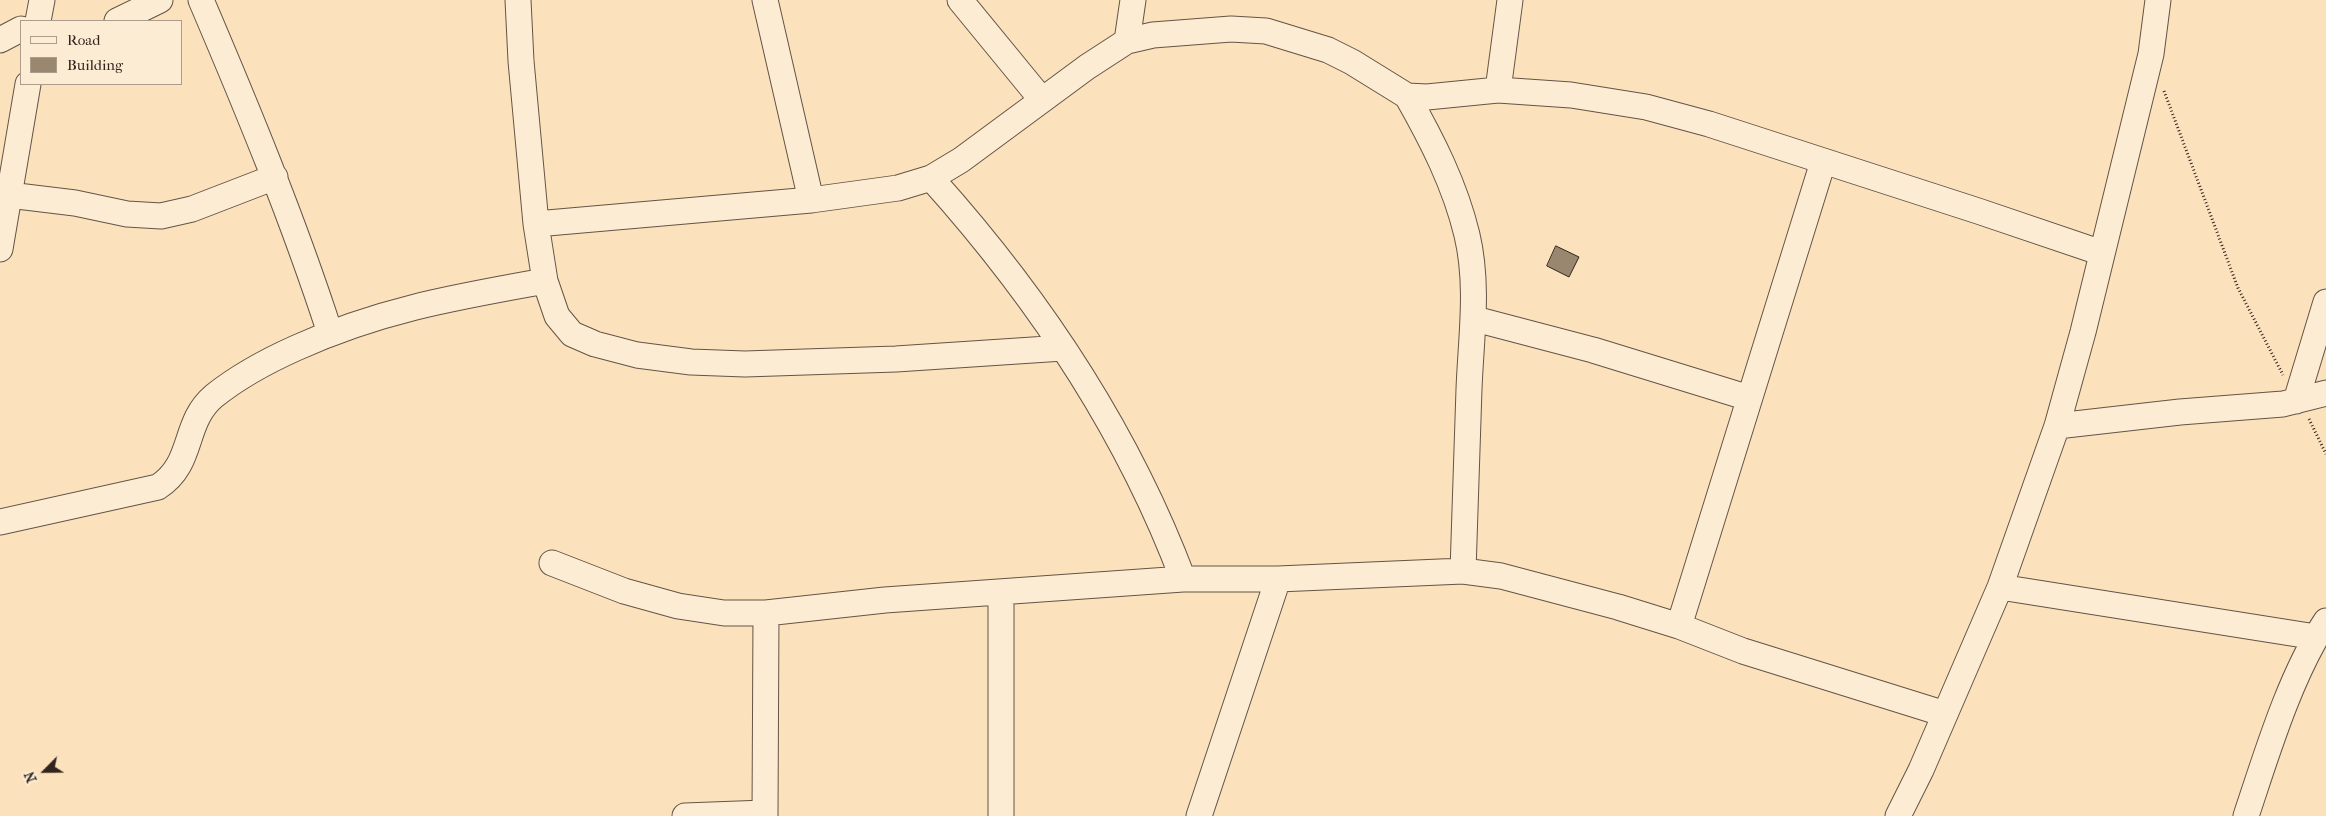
<!DOCTYPE html>
<html>
<head>
<meta charset="utf-8">
<style>
	body { margin:0 }
	#map { position:relative; width:2326px; height:816px; overflow:hidden; background:#fbe2bd; font-family:"IM FELL French Canon",serif }
	canvas { display:block }
	.legend { position:absolute; left:20px; top:20px; width:162px; height:65px; box-sizing:border-box; background:#fcecd4; border:1px solid #ab9c8b; margin:0; padding:6px 9px; list-style:none; font-size:15px; color:#31251d }
	.legend li { display:flex; align-items:center; gap:10px; height:25px }
	.legend b { width:25px; border:1px solid #ab9c8b }
	.north { position:absolute; left:20px; top:746px; width:50px; height:50px; -webkit-text-stroke:4px #fcecd4; paint-order:stroke; rotate:247deg; font-size:14px; font-weight:700; line-height:20px; text-align:center; color:#31251d }
	.north::after { content:''; display:block; margin:auto; width:18px; height:22px; background:#31251d; clip-path:polygon(50% 0,100% 100%,50% 72%,0 100%) }
</style>
</head>
<body>
<div id="map">
<canvas width="2326" height="816"></canvas>
<ul class="legend">
<li><b style="height:6px;background:#fcecd4"></b>Road</li>
<li><b style="height:14px;background:#9a8770"></b>Building</li>
</ul>
<div class="north">N</div>
</div>
<script>
const ctx = document.querySelector('canvas').getContext('2d');
ctx.lineJoin = 'round';
function fillPath(path, color) { ctx.fillStyle = color; ctx.fill(path, 'evenodd'); }
function stroke(path, color, width, dash) { ctx.strokeStyle = color; ctx.lineWidth = width; ctx.lineCap = dash ? 'butt' : 'round'; ctx.setLineDash(dash || []); ctx.stroke(path); }
const building = new Path2D(`
	M1556 246 1579 257 1569 277 1547 266Z`);
const path = new Path2D(`
	M2164 91 2238 288 2283 375
	M2309 419 2326 454`);
const minor = new Path2D(`
	M201 0C248 110 293 219 330 333
	M518 0 521 61 536 224 545 281 557 316 572 334 595 344 637 355 691 362 745 364 896 359 1063 348
	M765 0 811 200
	M960 0 1042 100
	M38 21 42 0
	M117 21 160 0
	M0 40 21 29
	M1127 41 1133 0
	M1498 90 1510 0
	M1407 96C1432 140 1455 185 1467 235 1479 286 1471 337 1469 389 1467 450 1465 510 1463 571
	M931 178C1037 296 1127 430 1183 579
	M9 195 75 203 127 214 161 216 192 209 275 177
	M536 224 811 200 898 188 931 178 961 160 1087 67 1127 41 1153 35 1231 29 1266 31 1328 50 1352 62 1407 96 1427 97 1498 90 1571 95 1646 107 1709 124 1978 211 2102 253
	M0 249 28 84
	M1475 319 1593 350 1749 398
	M2296 401 2326 302
	M2057 426 2180 412 2283 404 2326 393
	M0 522 158 487C195 463 182 423 214 396 239 376 267 361 296 348 379 310 456 297 545 281
	M552 563 624 591 678 606 724 613H766L885 600 1183 579H1278L1463 571 1501 576 1618 607 1679 626 1743 651 1945 714
	M2000 587 2316 637
	M1001 592V816
	M1679 626 1823 162
	M685 816 765 813
	M765 816 766 613
	M1199 816 1278 579
	M1898 816 1921 770 2000 587 2057 426 2083 332 2151 54 2158 0
	M2246 816C2267 753 2290 676 2326 621`);
fillPath(building, '#9a8770');
stroke(building, '#31251d', 1);
stroke(minor, '#645445', 27);
stroke(path, '#31251d', 3, [1, 2.5]);
stroke(minor, '#fcecd4', 25);
</script>
</body>
</html>
